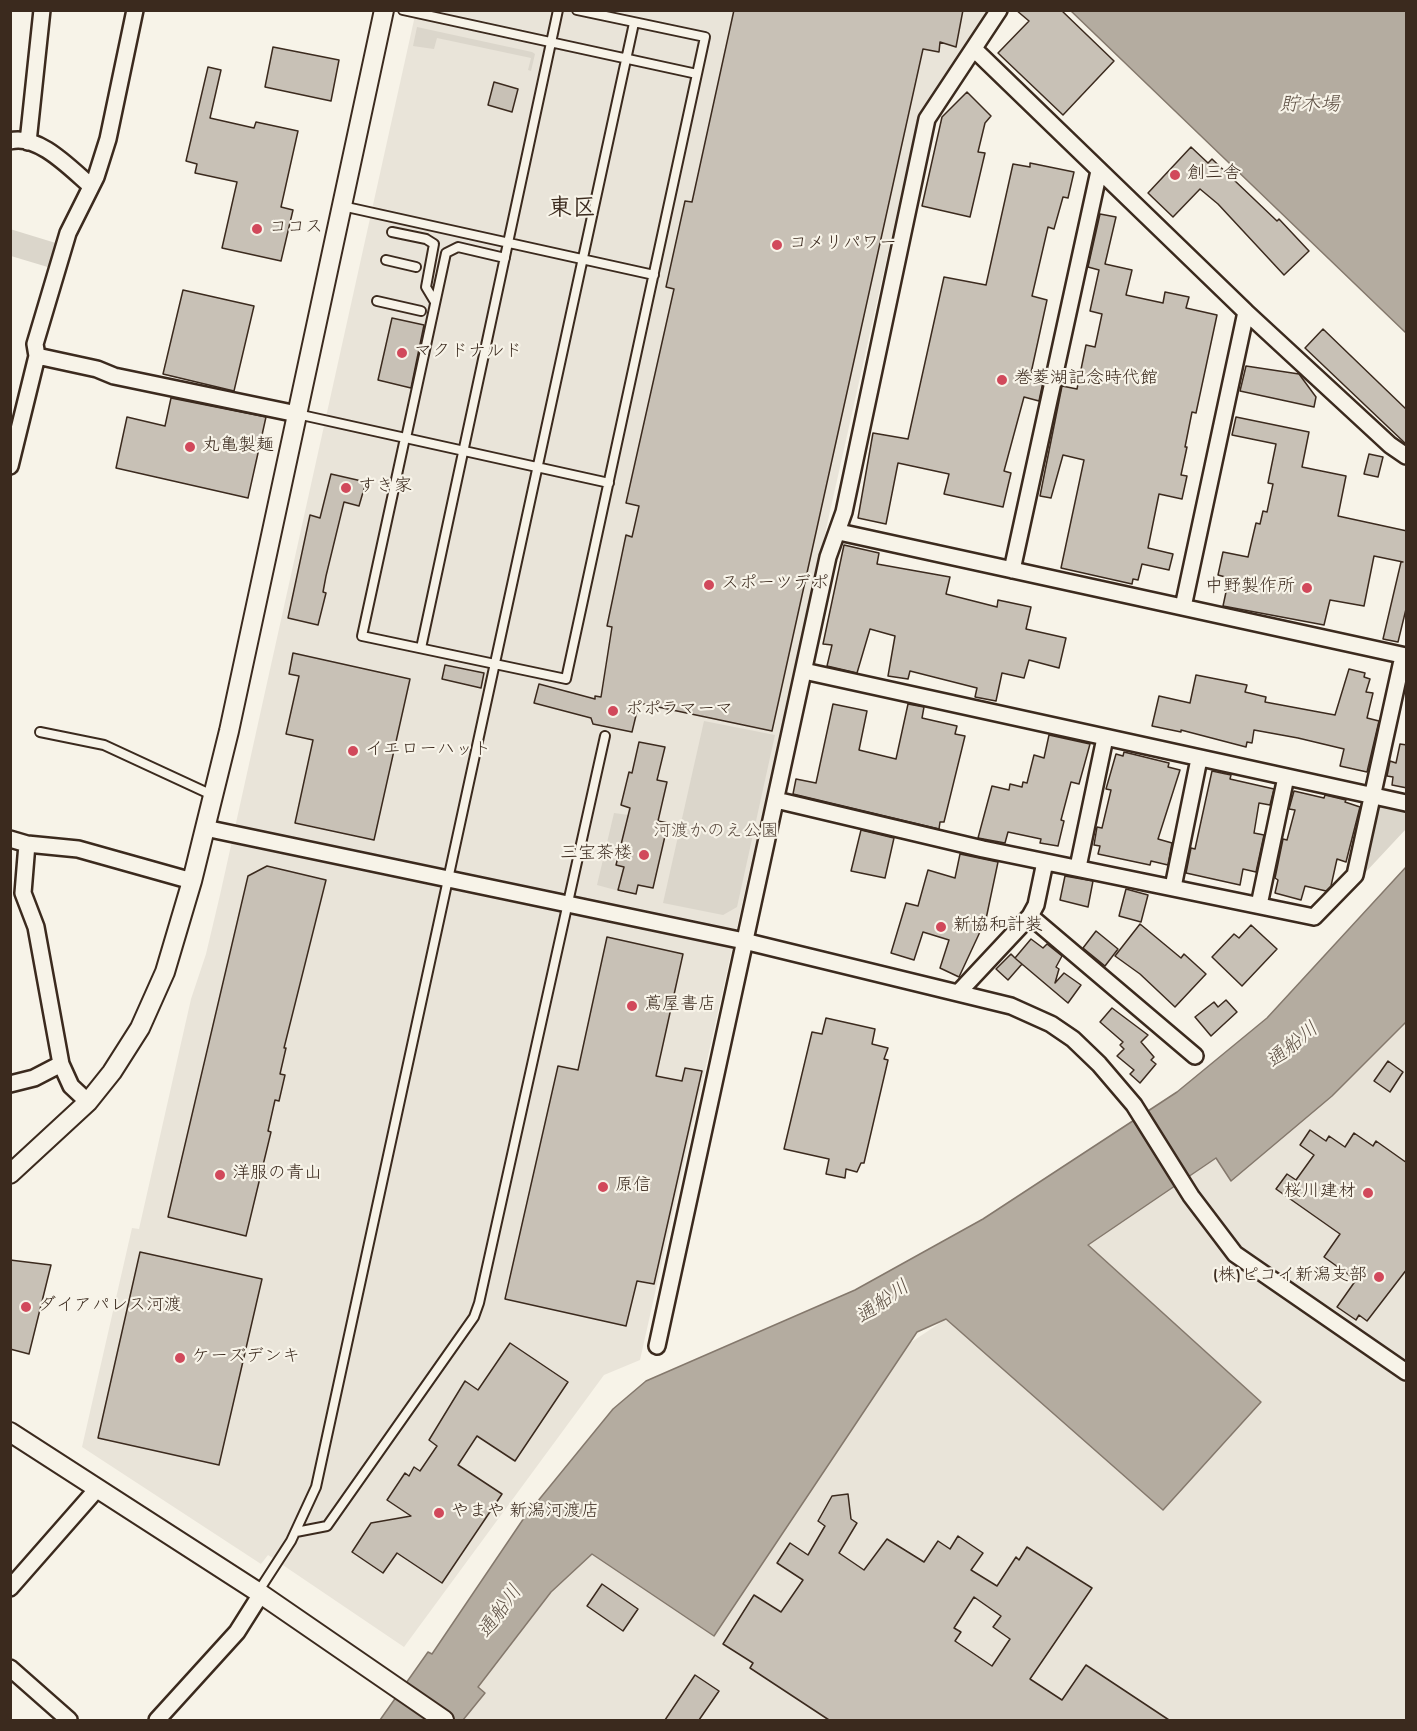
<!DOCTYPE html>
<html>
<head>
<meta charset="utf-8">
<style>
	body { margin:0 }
	#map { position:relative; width:1417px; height:1731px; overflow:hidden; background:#f7f3e8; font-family:"Gochi Hand",sans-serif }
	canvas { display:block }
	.frame { position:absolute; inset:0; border:12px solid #3b2a1e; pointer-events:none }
</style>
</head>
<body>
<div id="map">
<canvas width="1417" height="1731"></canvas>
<div class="frame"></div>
</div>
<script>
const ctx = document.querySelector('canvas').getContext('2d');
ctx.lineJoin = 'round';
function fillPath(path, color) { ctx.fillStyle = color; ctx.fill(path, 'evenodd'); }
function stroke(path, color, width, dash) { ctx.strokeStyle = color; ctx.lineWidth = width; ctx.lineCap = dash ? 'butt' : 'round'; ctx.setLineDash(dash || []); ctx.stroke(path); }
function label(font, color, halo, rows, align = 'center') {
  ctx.font = font + ' "Gochi Hand","Klee One",sans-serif'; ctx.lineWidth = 4.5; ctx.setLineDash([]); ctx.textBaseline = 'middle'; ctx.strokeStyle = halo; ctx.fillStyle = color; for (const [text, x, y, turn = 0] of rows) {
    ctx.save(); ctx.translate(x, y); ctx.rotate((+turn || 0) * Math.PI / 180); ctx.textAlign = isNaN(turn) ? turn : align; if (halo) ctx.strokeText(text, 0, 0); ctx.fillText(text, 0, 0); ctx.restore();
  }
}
const built = new Path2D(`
	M416 11H990L919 114 640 1360 604 1375 404 1647 268 1555 261 1564 82 1447 132 1228 139 1229 191 999 206 954 220 895Z
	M1406 1021V1720H463L485 1693 478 1687 551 1592 592 1554 714 1636 910 1343 946 1319 1163 1510 1261 1402 1088 1245 1216 1158 1232 1181 1324 1102Z`);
const green = new Path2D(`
	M417 27 532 52 535 54 531 71 528 70 531 58 437 38 434 49 413 46Z
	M10 229 59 244 51 268 11 256Z
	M704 721 775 735 737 907 723 915 663 903Z
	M1386 801 1406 806V829L1363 875 1379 805Z
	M614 813 636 816 635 821 627 819 624 832 632 834 627 856 616 854 614 864 624 867 619 891 597 885Z`);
const water = new Path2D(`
	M1071 11H1406V333Z
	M1406 867V1022L1332 1096 1231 1181 1216 1158 1088 1245 1261 1402 1163 1510 946 1319 917 1332 714 1636 592 1554 551 1592 478 1687 485 1693 463 1720H380L428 1652 432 1654 524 1518 613 1409 646 1381 855 1290 983 1219 1177 1092 1267 1018Z`);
const building = new Path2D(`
	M734 10H963L956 47 940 42 939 52 923 49 772 731 639 703 632 732 593 724 591 718 534 703 539 684 595 699V696L601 697 612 627 607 626 626 535 632 537 639 506 626 503 674 289 666 287 685 201 692 202Z
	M1016 10H1061L1114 61 1063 115 998 53 1029 21Z
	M273 47 339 60 331 101 265 87Z
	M208 67 221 70 210 118 254 128 256 122 298 131 281 207 293 210 281 261 222 248 237 182 195 173 197 164 186 161Z
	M494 82 518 89 512 112 488 105Z
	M967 92 991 116 985 123 978 152 985 153 970 217 922 206 942 117Z
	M1191 147 1208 163 1212 159 1277 221 1279 219 1309 251 1284 275 1218 204 1200 189 1173 217 1148 193Z
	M1030 163 1074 172 1068 198 1063 197 1054 229 1048 227 1032 296 1047 300 1031 373 1039 375 1038 381 1043 382 1039 401 1024 397 1004 471 1011 473 1003 507 944 494 949 474 898 463 886 524 858 518 873 433 908 439 944 277 986 285 1013 164 1030 167Z
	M1100 214 1116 217 1105 264 1132 270 1126 295 1163 303 1165 292 1189 297 1186 308 1217 315 1196 413 1192 412 1185 447H1187L1181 475 1187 476 1182 499 1159 494 1148 548 1173 554 1169 570 1142 564 1138 580 1133 579 1132 584 1061 568 1084 460 1063 455 1051 498 1040 496 1062 386 1077 389 1086 345 1095 347 1102 314 1090 311 1099 270 1088 267Z
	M183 290 254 306 234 391 163 374Z
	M392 318 424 325 411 388 378 380Z
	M1323 329 1407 410V445L1305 348Z
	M1246 366 1299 374 1316 397 1314 407 1240 391Z
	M171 398 266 417 248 498 116 468 127 417 165 426Z
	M1236 417 1309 432 1302 467 1346 476 1338 516 1407 531V605L1398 642 1383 639 1401 562H1403L1374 556 1364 606 1330 600 1324 625 1223 606 1229 578 1218 575 1223 552 1248 557 1256 523 1260 524 1263 511 1267 512 1273 484 1268 483 1276 444 1232 435Z
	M1369 454 1383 457 1378 477 1364 474Z
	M331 474 366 482 359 506 344 502 326 576 323 592 326 593 318 625 288 618 310 515 320 518Z
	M844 545 879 553 877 564 950 577 946 594 997 607 998 600 1031 607 1026 629 1066 638 1059 668 1029 660 1024 678 1002 673 996 701 975 697 977 688 910 671 908 679 888 676 895 636 870 629 857 673 827 666 832 645 823 644Z
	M293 653 410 679 374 840 295 823 313 740 286 734 299 676 289 674Z
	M445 665 484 673 481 688 442 679Z
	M1349 669 1365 673 1364 677 1370 679 1366 692 1373 693 1367 718 1379 721 1367 772 1340 766 1344 749 1298 738 1254 730 1252 743 1247 742 1246 747 1181 730V732L1152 726 1159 696 1190 703 1196 675 1247 685 1245 692 1266 697 1265 702 1335 715Z
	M833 704 867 711 859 750 896 759 908 704 924 707 922 718 957 726 955 734 965 736 944 822H940L939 829 793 794 796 779 816 783Z
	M1049 735 1090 744 1079 784 1071 782 1061 820 1064 821 1058 846 1040 843 1041 839 1008 832 1005 843 978 838 992 786 1009 790 1010 784 1022 787 1023 782 1027 783 1034 755 1044 758Z
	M639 742 665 747 657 780 667 782 658 821 668 823 653 888 638 885 636 894 618 890 624 867 616 865 630 808 621 805 629 772 632 773Z
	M1400 744 1407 745V788L1392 785 1393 777 1387 776 1390 761 1396 763Z
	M1124 752 1169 763 1168 767 1180 770 1158 839 1172 843 1168 865 1151 861 1150 865 1098 854 1100 846 1094 845 1097 827 1102 828 1111 790 1106 789 1116 754 1123 756Z
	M1212 771 1231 775 1230 779 1274 789 1270 805 1259 803 1254 833 1264 835 1256 872 1243 869 1240 885 1186 873 1191 848 1195 849Z
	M1294 791 1324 798 1325 795 1346 800 1345 802 1360 807 1346 862 1337 859 1331 886 1326 891 1305 886 1301 900 1275 893 1278 880 1275 878 1283 839 1287 840 1295 810 1289 809Z
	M861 830 894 838 885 878 851 871Z
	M960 854 998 862 986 919 959 977 940 968 949 940 923 932 914 960 891 953 906 903 918 906 928 870 955 878Z
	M267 866 326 880 284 1048H286L280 1074 285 1075 279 1101 275 1100 268 1131 271 1132 246 1236 168 1217 248 876Z
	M1065 876 1093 881 1088 907 1060 900Z
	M1126 889 1148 895 1141 922 1119 916Z
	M1140 924 1181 958 1184 954 1206 974 1175 1007 1140 974 1115 956Z
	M1251 925 1277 949 1242 986 1212 957 1234 934 1239 938Z
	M1096 931 1118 949 1105 966 1083 948Z
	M607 937 683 954 656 1076 682 1081 685 1068 702 1071 654 1284 637 1281 626 1326 505 1299 558 1066 578 1070Z
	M1031 939 1043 948 1047 944 1062 956 1056 967 1059 969 1055 983 1064 973 1081 985 1068 1003 1016 959 1022 964 1008 980 996 969 1011 954 1015 958Z
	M1226 1000 1237 1012 1211 1036 1195 1017 1214 1002 1218 1007Z
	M1112 1008 1148 1035 1141 1042 1154 1057 1151 1060 1156 1064 1140 1083 1130 1074 1134 1070 1117 1056 1124 1049 1120 1045 1123 1042 1100 1022Z
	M826 1018 875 1029 872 1044 888 1048 884 1059 888 1060 864 1163H861L857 1172 846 1169 845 1178 826 1174 829 1159 784 1149 812 1032 822 1034Z
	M1388 1061 1403 1072 1390 1092 1374 1081Z
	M1310 1130 1326 1141 1329 1136 1345 1147 1354 1133 1373 1146 1376 1141 1407 1163V1269L1367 1321 1359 1315 1356 1320 1337 1307 1356 1280 1324 1257 1340 1234 1276 1189 1287 1174 1296 1180 1314 1155 1300 1145Z
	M140 1252 262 1279 219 1465 98 1438Z
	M10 1260 51 1265 29 1354 10 1349Z
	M510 1343 568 1382 515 1461 477 1436 458 1465 502 1494 442 1583 397 1553 383 1573 352 1552 371 1523 411 1516 387 1500 405 1473 409 1476 414 1467 420 1471 437 1446 429 1440 465 1381 478 1390Z
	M848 1494 851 1519 857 1523 839 1553 864 1570 887 1539 924 1562 938 1541 950 1549 958 1536 983 1553 971 1570 997 1586 1016 1557 1019 1560 1027 1547 1092 1588 1030 1679 1062 1700 1086 1665 1169 1720H829L750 1668 753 1663 723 1644 754 1595 781 1612 803 1580 777 1563 790 1543 808 1555 825 1526 818 1521 832 1496ZM974 1597 1001 1616 993 1627 1010 1639 992 1666 955 1641 961 1632 954 1628Z
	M602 1584 638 1609 623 1631 587 1606Z
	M695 1675 719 1691 699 1720H665Z`);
const service = new Path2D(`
	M403 10 697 74 566 679 362 636 405 438
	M577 10 705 37 697 74
	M342 206 654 275
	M392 232 426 239 434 244 426 287 435 302
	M386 260 416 267
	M377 301 421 311
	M297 414 609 483
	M406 438 446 253 458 247 505 258
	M421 648 558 10
	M40 732 104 745 212 795
	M296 1532 327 1526 474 1317 479 1303 605 736
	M258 1592 291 1541 316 1487 634 23`);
const minor = new Path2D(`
	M974 49 1246 312 1390 445 1406 456
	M10 141C38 133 72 170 91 186
	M28 142 42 10
	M37 356 97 369 114 376 297 414
	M10 466 37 356 35 344 68 233 96 177 108 139 135 10
	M839 532 1406 656
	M1012 570 1099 171
	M1183 607 1246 312
	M804 671 1406 803
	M776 800 983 849 1314 917 1355 875 1403 656
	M205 828 744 941 1011 1006 1051 1024 1073 1039 1099 1064 1134 1105 1191 1196 1235 1254 1406 1372
	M10 839 27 844 78 849 192 881
	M27 844 23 893 36 927 61 1064 71 1086 88 1102
	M1078 867 1105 738
	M1173 887 1199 759
	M1259 905 1286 777
	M1030 916 1195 1056
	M958 993 1030 916 1036 905 1045 862
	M10 1084 34 1078 61 1064
	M657 1346 828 557 844 512 927 119 999 10
	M10 1588 97 1489
	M10 1668 69 1720
	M157 1720 237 1632 261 1594`);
const tertiary = new Path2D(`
	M10 1174 88 1102 112 1072 140 1028 165 972 192 881 229 731 384 10
	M10 1432 258 1592 444 1720`);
const markers = [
	[1175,175,6,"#d1495b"],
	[257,229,6,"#d1495b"],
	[777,245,6,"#d1495b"],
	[402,353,6,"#d1495b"],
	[1002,380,6,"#d1495b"],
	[190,447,6,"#d1495b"],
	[346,488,6,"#d1495b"],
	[709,585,6,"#d1495b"],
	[1307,588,6,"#d1495b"],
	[613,711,6,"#d1495b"],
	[353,751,6,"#d1495b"],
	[644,855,6,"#d1495b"],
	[941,927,6,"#d1495b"],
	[632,1006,6,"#d1495b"],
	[220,1175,6,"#d1495b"],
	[603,1187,6,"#d1495b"],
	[1368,1193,6,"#d1495b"],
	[1379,1277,6,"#d1495b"],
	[26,1307,6,"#d1495b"],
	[180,1358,6,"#d1495b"],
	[439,1513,6,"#d1495b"]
];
const poiNames = [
	["創三舎",1187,175],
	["ココス",269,229],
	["コメリパワー",789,245],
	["マクドナルド",414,353],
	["巻菱湖記念時代館",1014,380],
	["丸亀製麺",202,447],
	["すき家",358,488],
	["スポーツデポ",721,585],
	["中野製作所",1295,588,"right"],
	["ポポラマーマ",625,711],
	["イエローハット",365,751],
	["三宝茶楼",632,855,"right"],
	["新協和計装",953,927],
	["蔦屋書店",644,1006],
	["洋服の青山",232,1175],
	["原信",615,1187],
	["桜川建材",1356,1193,"right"],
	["(株)ピコイ新潟支部",1367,1277,"right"],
	["ダイアパレス河渡",38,1307],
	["ケーズデンキ",192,1358],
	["やまや 新潟河渡店",451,1513]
];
const parkNames = [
	["河渡かのえ公園",716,833]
];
const waterNames = [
	["貯木場",1310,107],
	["通船川",1294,1047,-39],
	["通船川",884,1304,-35],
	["通船川",502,1613,-54]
];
const districtNames = [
	["東区",572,211]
];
fillPath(built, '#e9e4d9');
fillPath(green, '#dbd6cb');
fillPath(water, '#b4aca0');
stroke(water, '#84786c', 1.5);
fillPath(building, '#c8c1b6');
stroke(building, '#3b2a1e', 1.5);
stroke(service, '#3b2a1e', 12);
stroke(minor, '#3b2a1e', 20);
stroke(tertiary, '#3b2a1e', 22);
stroke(service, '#f7f3e8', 8);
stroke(minor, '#f7f3e8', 15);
stroke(tertiary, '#f7f3e8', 18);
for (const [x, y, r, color] of markers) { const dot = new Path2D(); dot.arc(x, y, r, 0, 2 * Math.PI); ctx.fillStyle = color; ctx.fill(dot); stroke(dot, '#f7f3e8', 2); }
label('18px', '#3b2a1e', '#f7f3e8', poiNames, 'left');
label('18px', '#5b4c41', '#f7f3e8', parkNames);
label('italic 20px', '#5f5145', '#f7f3e8', waterNames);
label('bold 24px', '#3b2a1e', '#f7f3e8', districtNames);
</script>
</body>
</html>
